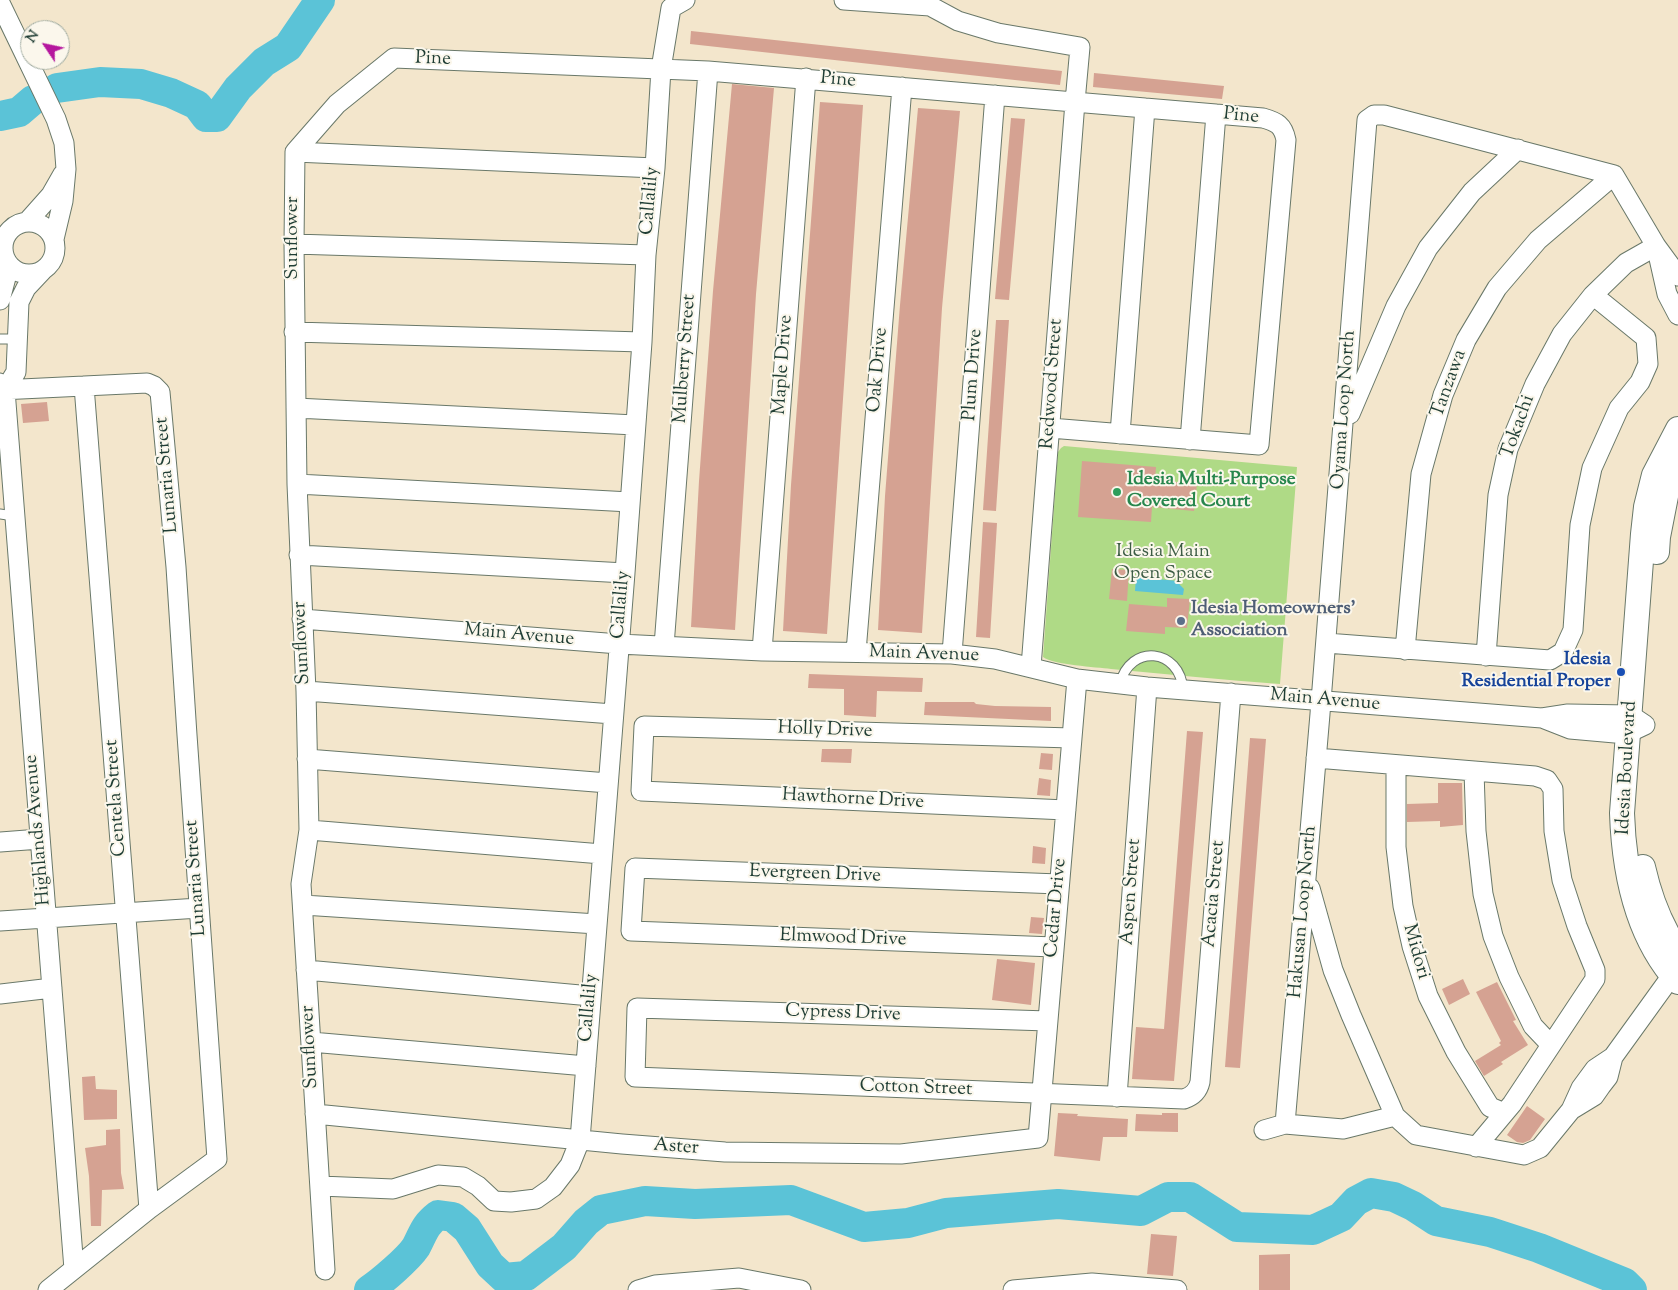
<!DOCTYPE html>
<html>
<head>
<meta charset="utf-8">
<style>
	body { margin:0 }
	#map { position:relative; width:1678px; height:1290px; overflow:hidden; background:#f3e6cc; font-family:"Sorts Mill Goudy",serif }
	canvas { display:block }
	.north { position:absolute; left:20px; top:20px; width:50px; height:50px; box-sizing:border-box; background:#fbf7ec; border:1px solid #a3ada2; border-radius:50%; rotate:304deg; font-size:14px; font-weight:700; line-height:20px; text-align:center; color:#1f3d34 }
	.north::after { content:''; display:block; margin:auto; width:18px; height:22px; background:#b5179e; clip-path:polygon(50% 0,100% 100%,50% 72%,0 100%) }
</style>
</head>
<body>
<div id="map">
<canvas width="1678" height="1290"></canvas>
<div class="north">N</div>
</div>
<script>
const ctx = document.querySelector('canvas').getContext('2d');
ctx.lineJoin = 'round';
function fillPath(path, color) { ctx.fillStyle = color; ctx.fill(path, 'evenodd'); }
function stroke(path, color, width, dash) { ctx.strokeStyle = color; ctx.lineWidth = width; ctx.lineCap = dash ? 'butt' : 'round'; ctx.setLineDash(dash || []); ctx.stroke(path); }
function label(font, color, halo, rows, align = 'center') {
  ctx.font = font + ' "Sorts Mill Goudy",serif'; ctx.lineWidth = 4; ctx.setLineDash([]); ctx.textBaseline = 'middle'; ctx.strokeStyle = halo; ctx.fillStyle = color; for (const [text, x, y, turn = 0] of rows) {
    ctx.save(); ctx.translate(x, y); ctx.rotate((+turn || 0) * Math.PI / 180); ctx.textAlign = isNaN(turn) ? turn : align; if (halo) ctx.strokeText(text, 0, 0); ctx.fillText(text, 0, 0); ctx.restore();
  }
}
const green = new Path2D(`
	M1064 446 1297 467 1280 684C1224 680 1168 674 1111 669 1096 667 1054 665 1043 657L1058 452 1061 448Z`);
const water = new Path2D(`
	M1136 577 1178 581 1180 585 1184 589 1183 595 1135 591Z`);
const river = new Path2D(`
	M57 88 100 82 141 84 171 93 197 105 206 117H217L238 88 264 62 288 47 320 0
	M0 116 19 112 33 100
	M369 1290C381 1282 408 1259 416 1247 424 1232 424 1226 438 1215L453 1217 467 1229 490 1265 504 1278 526 1276 564 1247 586 1222 601 1210 645 1201 695 1204 791 1200 864 1227 908 1223 946 1213 1058 1204 1141 1211 1168 1197H1190L1237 1227 1313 1230 1341 1217 1356 1201 1371 1193 1394 1197 1413 1206 1436 1221 1490 1232 1539 1248 1625 1283 1632 1290`);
const building = new Path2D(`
	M691 31 1062 71 1060 85 690 44Z
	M1094 73 1224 86 1222 99 1093 87Z
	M732 84 774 88 756 294 735 630 691 627 699 481 713 291Z
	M820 102 863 105 827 634 783 631 791 485Z
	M918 108 960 111 942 308 922 633 878 630 885 496 900 305Z
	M1011 118 1025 119 1009 300 995 299Z
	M996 320H1009L996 511 983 510Z
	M47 402 49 421 23 423 21 404Z
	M1082 461 1156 467 1155 480 1197 484 1194 511 1152 507 1151 522 1078 517Z
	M983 522 997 523 990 638 976 637Z
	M1112 569 1129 570 1127 601 1109 599Z
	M1167 598 1190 599 1187 628 1165 627V634L1126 631 1129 604 1167 607Z
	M809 674 923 678 922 692 877 691 876 717 844 715V689L808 688Z
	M925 702H974L976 704 995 706 1051 707V721L924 715Z
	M1187 731 1203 732 1174 1081 1132 1079 1136 1027 1164 1029Z
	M1250 738 1266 739 1240 1068 1225 1067Z
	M822 749H852L851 763 821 762Z
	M1041 753 1053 754 1052 770 1039 769Z
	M1039 778 1051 780 1050 796 1037 795Z
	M1438 783H1462L1463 825 1440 827V821L1407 822V804L1438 803Z
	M1033 846 1046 848 1045 864 1032 863Z
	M1031 917 1044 918 1042 934 1029 933Z
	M997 959 1035 963 1031 1005 992 1000Z
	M1463 979 1470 994 1449 1005 1442 989Z
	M1497 982 1516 1020 1513 1021 1528 1045 1501 1062 1503 1064 1484 1076 1475 1061 1501 1045 1499 1043 1501 1041 1476 992Z
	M95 1076 96 1089 117 1090V1119L84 1120 82 1077Z
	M1527 1106 1545 1119 1530 1140 1523 1143 1517 1142 1507 1135Z
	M1058 1113 1078 1114 1077 1116 1128 1119 1127 1137H1103L1100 1161 1054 1156Z
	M1162 1113H1178V1132L1135 1131 1136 1114 1162 1115Z
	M120 1129 121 1173 124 1189 102 1190 101 1226H91L89 1176 85 1148 106 1145V1130Z
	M1151 1234 1177 1236 1173 1276 1147 1274Z
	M1290 1254V1290H1259V1255Z`);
const service = new Path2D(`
	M0 339H17
	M0 514 14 516
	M1120 684C1130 643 1180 648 1183 690`);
const minor = new Path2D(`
	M844 0 930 6 958 21 998 33 1080 47 1075 102 1031 667
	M0 3 56 119 64 143 66 169 63 201 54 239
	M295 152 655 168
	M3 248a26 26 0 1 1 52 0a26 26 0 1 1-52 0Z
	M27 222 51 195 63 174
	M294 244 646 255
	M1658 254 1667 294 1678 315
	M0 300 9 266
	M294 332 642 342
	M0 383 5 390 74 1269
	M84 386 149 1209
	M0 390 147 383 154 386 160 392 176 567 187 735 217 1159 149 1209 48 1290
	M5 390 16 372 19 302 26 288 42 271
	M296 408 635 425
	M1350 414 1396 306 1428 248 1472 192 1518 149
	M1120 434 1145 108
	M1190 440 1216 114
	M297 484 630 502
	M299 555 625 573
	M302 619 619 644 762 651 952 654 995 659 1077 679 1147 687 1542 718 1568 714 1630 715 1645 725 1628 733H1615L1570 729 1542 718
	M1326 643 1550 660 1563 652 1573 630 1580 525 1592 468 1619 408 1640 382 1648 364 1646 338 1593 295
	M664 646 708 71
	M1405 650 1421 474 1443 395 1466 340 1497 288 1538 240 1614 175
	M762 651 806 78
	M856 652 902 87
	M952 654 995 95
	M1486 656 1498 495 1508 449 1535 384 1562 334 1593 295 1626 263 1656 246
	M306 691 613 714
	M1316 758 1535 776 1547 780 1553 789 1554 831 1562 880 1577 926 1595 970V979L1512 1104 1476 1147
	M307 759 608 783
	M1396 765V847L1403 906 1412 946 1428 996 1456 1052 1490 1107 1504 1113
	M1474 771 1476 831 1483 894 1493 936 1509 977 1533 1026 1551 1045
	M1066 810 641 791 644 726 1072 738
	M309 830 602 854
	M0 842 40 839
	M1310 888 1333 970 1351 1015 1395 1116 1416 1135 1524 1155 1540 1148 1571 1110 1581 1088 1595 1069 1613 1057
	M303 905 597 924
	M0 921 199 908
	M1054 947 631 931 635 868 1059 884
	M306 970 591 996
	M0 994 52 988
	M1048 1021 637 1008 635 1077 1184 1099C1193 1096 1198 1091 1200 1082L1231 693
	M311 1042 586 1066
	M1117 1097 1147 687
	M1571 1110 1594 1096 1601 1086 1608 1077 1613 1057 1678 967
	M315 1114 622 1144 725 1152 901 1154 1038 1138 1077 679
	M1285 1124 1320 714 1367 120 1374 115H1384L1614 175 1656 246 1678 276
	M1264 1130 1285 1124 1343 1129 1395 1116
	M320 1186 393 1189 438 1175 463 1177 478 1186 494 1201 511 1202 536 1199 553 1187 570 1165 580 1140 625 573 642 342 646 255 655 168 661 69 671 8 685 0
	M325 1270 301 884 309 830 306 691 297 484 294 244 295 152 337 104 394 58 708 71 1263 118C1277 122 1283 125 1286 140L1259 445 1050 428
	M638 1290 655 1285 739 1278 801 1290
	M1013 1290 1092 1283 1177 1290`);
const tertiary = new Path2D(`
	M1678 429 1654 475 1646 507 1643 534 1622 813C1624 873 1637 937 1678 982
	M1657 552 1658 537 1668 486 1678 464
	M1643 867C1650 898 1660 925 1678 951`);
const markers = [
	[1117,492,5,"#2e9e5b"],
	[1181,621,5,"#5c6f8a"],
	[1621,672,5,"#1a4fb4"]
];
const streetNames = [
	["Pine",433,60,2],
	["Pine",838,81,5],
	["Pine",1241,117,6],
	["Callalily",651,201,-85],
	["Sunflower",294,238,-90],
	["Mulberry Street",686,359,-86],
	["Maple Drive",784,365,-86],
	["Oak Drive",879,370,-85],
	["Plum Drive",974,375,-86],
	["Redwood Street",1053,384,-86],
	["Tanzawa",1450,384,-70],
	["Oyama Loop North",1345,410,-86],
	["Tokachi",1519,427,-70],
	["Lunaria Street",168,475,-95],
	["Callalily",622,605,-85],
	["Main Avenue",519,636,5],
	["Sunflower",303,643,-93],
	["Main Avenue",924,655,2],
	["Main Avenue",1325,701,5],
	["Holly Drive",825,731,2],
	["Idesia Boulevard",1628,768,-87],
	["Centela Street",117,798,-94],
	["Hawthorne Drive",853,800,3],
	["Highlands Avenue",39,830,-95],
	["Evergreen Drive",815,875,2],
	["Lunaria Street",197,878,-94],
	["Aspen Street",1132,892,-86],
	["Acacia Street",1215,894,-85],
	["Cedar Drive",1057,908,-85],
	["Hakusan Loop North",1304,912,-85],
	["Elmwood Drive",843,939,2],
	["Midori",1415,952,74],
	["Callalily",590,1008,-85],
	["Cypress Drive",843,1014,2],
	["Sunflower",311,1047,-93],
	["Cotton Street",916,1089,2],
	["Aster",676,1148,4]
];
const leisureNames = [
	["Idesia Multi-Purpose",1127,481],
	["Covered Court",1127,503]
];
const parkNames = [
	["Idesia Main",1163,553],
	["Open Space",1163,575]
];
const serviceNames = [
	["Idesia Homeowners'",1191,610],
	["Association",1191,632]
];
const transitNames = [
	["Idesia",1611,661],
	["Residential Proper",1611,683]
];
fillPath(green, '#afda86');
fillPath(water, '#5bc3d7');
stroke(river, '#5bc3d7', 30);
fillPath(building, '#d5a292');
stroke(service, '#697869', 11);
stroke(minor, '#697869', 21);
stroke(tertiary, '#697869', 26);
stroke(service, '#fff', 9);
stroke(minor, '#fff', 19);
stroke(tertiary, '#fff', 24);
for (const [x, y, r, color] of markers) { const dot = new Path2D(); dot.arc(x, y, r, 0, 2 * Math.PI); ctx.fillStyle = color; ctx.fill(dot); stroke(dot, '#fbf7ec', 2); }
label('19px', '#1f3d34', '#fbf7ec', streetNames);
label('bold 19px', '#27864d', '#fbf7ec', leisureNames, 'left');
label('19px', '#3c5c44', '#fbf7ec', parkNames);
label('bold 19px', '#4e5e75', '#fbf7ec', serviceNames, 'left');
label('bold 19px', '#164399', '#fbf7ec', transitNames, 'right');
</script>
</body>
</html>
